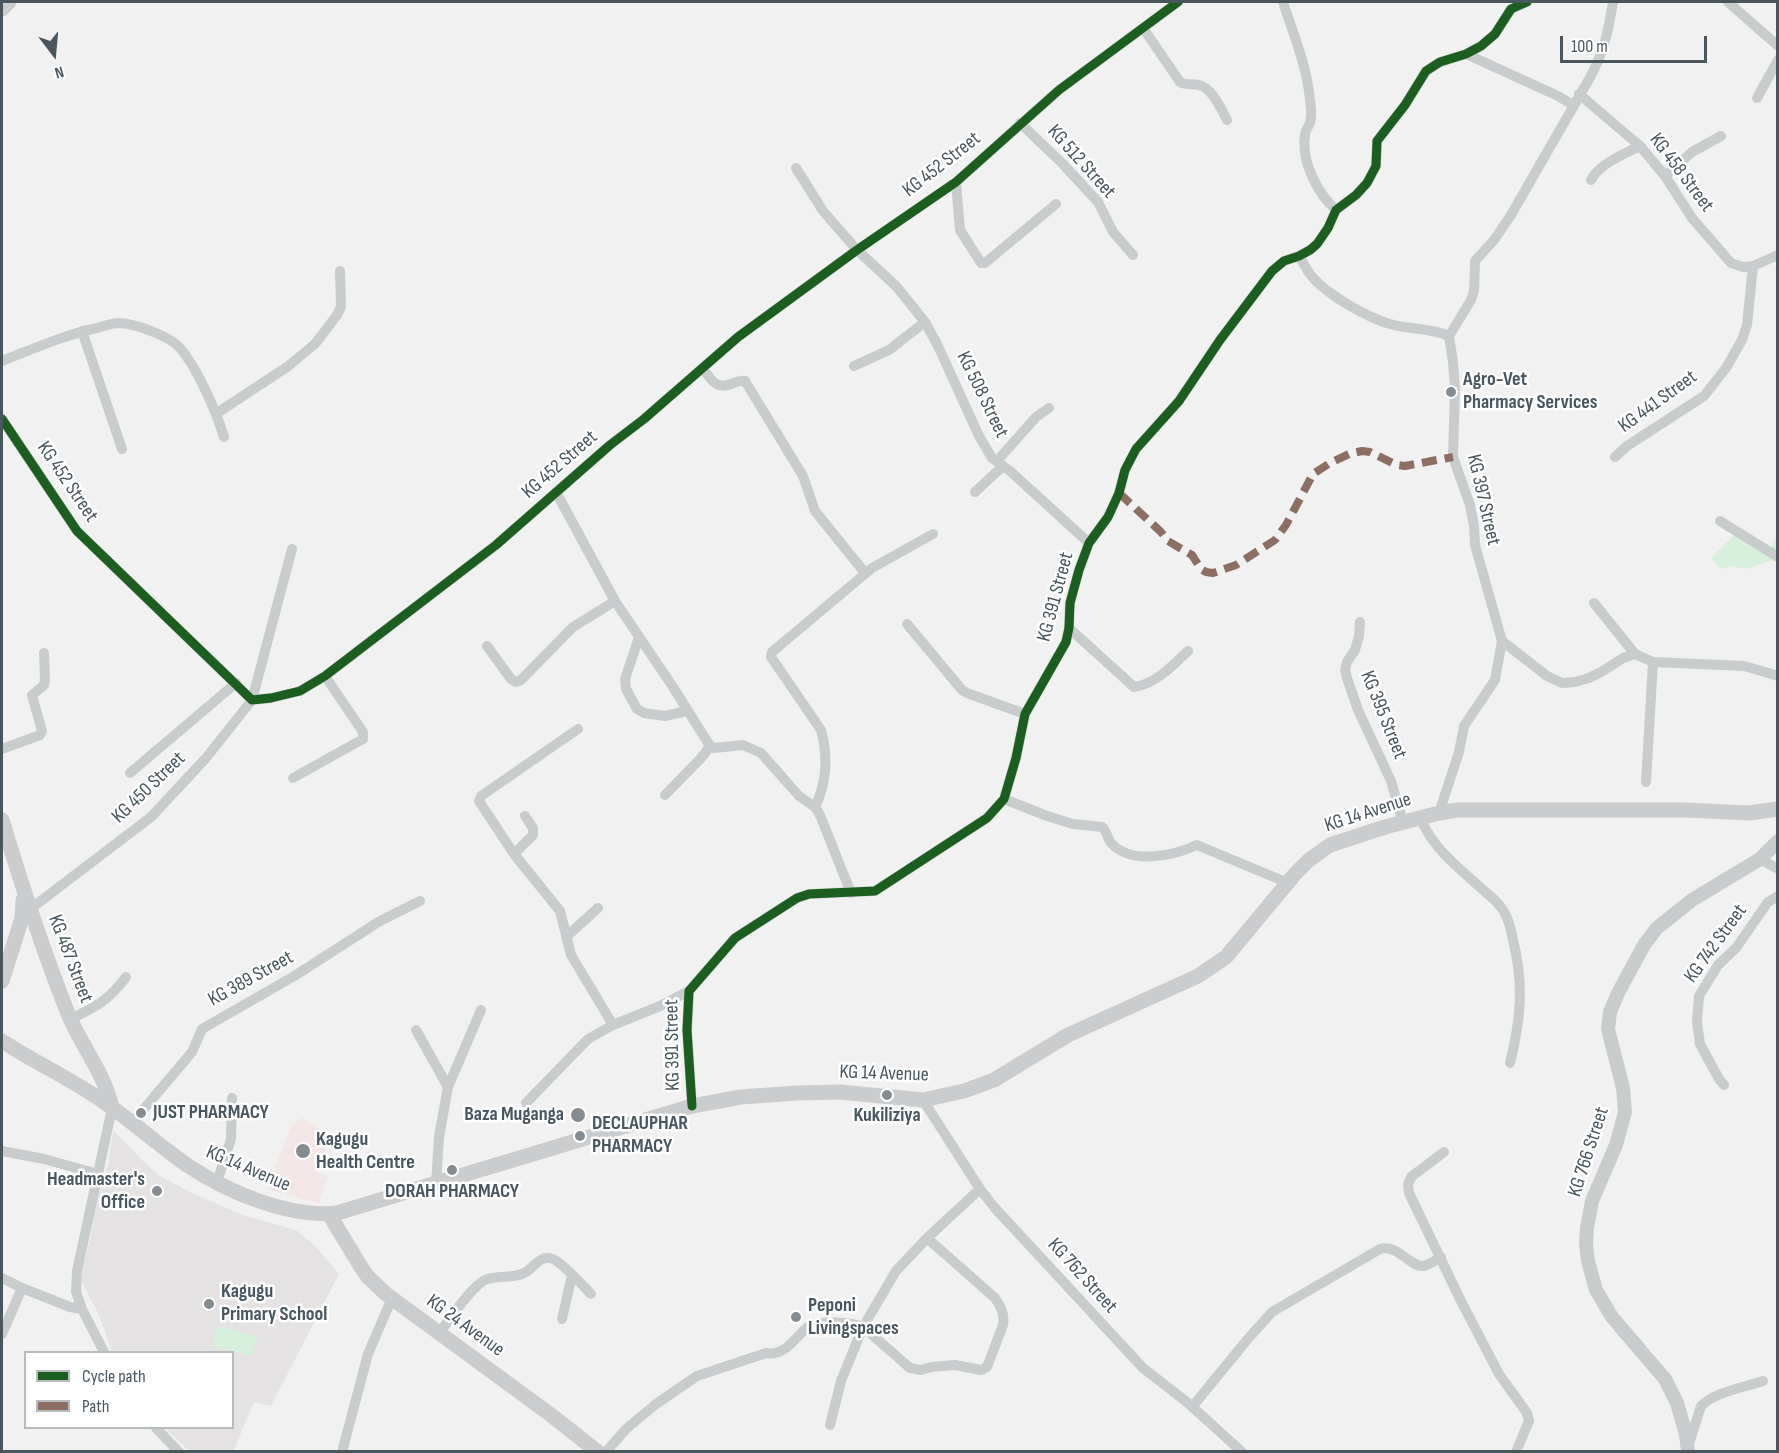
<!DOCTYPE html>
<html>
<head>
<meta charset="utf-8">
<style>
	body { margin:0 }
	#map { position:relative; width:1779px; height:1453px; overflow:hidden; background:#f2f1f1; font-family:"Sofia Sans Condensed",sans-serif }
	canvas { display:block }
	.frame { position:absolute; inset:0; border:3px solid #49565d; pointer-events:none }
	.legend { position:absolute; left:24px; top:1351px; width:210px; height:78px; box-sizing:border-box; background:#fff; border:2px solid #b6bbbe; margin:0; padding:8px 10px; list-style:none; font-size:18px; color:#49565d }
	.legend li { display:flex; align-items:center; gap:12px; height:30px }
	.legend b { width:30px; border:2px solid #b6bbbe }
	.north { position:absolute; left:24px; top:24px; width:60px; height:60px; -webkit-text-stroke:4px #fff; paint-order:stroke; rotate:164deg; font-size:16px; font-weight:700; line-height:24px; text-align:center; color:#49565d }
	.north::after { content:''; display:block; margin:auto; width:21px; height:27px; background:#49565d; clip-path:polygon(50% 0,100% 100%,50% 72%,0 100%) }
	.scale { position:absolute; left:1560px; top:36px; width:147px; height:27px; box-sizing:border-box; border:3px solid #49565d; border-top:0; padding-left:8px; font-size:18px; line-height:21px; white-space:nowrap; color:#49565d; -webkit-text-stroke:4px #fff; paint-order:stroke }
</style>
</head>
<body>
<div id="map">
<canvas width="1779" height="1453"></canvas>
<div class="frame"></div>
<ul class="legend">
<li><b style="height:8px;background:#1b5e20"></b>Cycle path</li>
<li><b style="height:8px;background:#8d6e63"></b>Path</li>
</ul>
<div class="north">N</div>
<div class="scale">100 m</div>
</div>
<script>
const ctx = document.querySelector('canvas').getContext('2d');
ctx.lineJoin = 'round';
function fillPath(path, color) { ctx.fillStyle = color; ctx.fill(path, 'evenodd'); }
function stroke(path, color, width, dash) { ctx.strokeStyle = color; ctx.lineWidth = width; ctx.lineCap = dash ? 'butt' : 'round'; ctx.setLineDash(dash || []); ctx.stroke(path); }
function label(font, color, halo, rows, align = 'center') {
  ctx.font = font + ' "Sofia Sans Condensed",sans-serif'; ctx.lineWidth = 5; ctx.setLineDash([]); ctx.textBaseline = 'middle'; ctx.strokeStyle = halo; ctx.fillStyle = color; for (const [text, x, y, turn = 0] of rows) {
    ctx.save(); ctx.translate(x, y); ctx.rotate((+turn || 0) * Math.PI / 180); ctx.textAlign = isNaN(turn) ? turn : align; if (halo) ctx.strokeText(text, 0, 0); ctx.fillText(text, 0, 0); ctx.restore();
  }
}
const education = new Path2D(`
	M113 1130 144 1162 160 1176 192 1193 243 1215 296 1230 314 1245 339 1274 271 1406 254 1402 233 1452 189 1451 165 1428H232V1352H112L100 1317 82 1282V1268L90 1241 96 1201 108 1166Z`);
const medical = new Path2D(`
	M303 1118 333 1139 317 1163 315 1171 328 1176 319 1204 267 1189 291 1125Z`);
const green = new Path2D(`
	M1736 533 1771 547 1777 535V559L1745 569 1731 566 1721 569 1711 558Z
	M217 1326 257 1336 251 1356 212 1346Z`);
const minor = new Path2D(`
	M1283 2C1293 33 1307 66 1310 100 1311 107 1312 116 1310 123 1308 127 1305 131 1305 135 1301 161 1317 193 1336 210
	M1613 2C1608 33 1604 53 1588 81L1511 215 1494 240 1475 261 1474 291 1471 300 1449 336 1453 362 1455 388 1453 457 1470 505 1474 526 1475 545 1502 641 1547 676 1562 683 1575 682 1589 678 1603 671 1623 658 1635 654 1653 662 1744 666 1778 676
	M1728 2 1778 46
	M1143 28 1180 82C1187 86 1192 83 1199 85 1213 89 1221 109 1227 120
	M1466 54 1558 96 1573 105
	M1579 94 1640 146 1665 176 1692 218 1731 263 1743 267 1753 266 1778 255
	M1757 98 1778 60
	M1020 123 1063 164 1098 202 1113 232 1133 255
	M796 168 823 211 857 250 896 286 925 322 938 346 979 436 992 458 1010 471 1089 543
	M1665 176 1692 152 1721 136
	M1591 180C1599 164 1624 154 1640 146
	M956 182 960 230 981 263H985L1056 204
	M1299 256C1304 264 1308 273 1314 279 1330 296 1368 318 1390 324 1409 330 1430 327 1449 336
	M82 331 122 449
	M2 361C33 349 64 335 97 328 104 326 112 323 119 323 136 324 167 335 179 347 197 367 216 411 224 437
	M854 366 889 350 925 322
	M703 369C711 379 716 390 731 384 736 382 739 380 745 381L803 476 815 511 865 573
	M217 413 287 367 315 344 337 315 341 307 340 271
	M2 419 77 531 252 700 271 698 300 691 325 676 496 545 610 445 644 419 738 337 857 250 956 182 1059 90 1178 2
	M1615 457 1627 446 1704 396 1726 368 1742 340 1747 325 1753 266
	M997 461 1036 417 1049 408
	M556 492 615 601 673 687 710 746 714 748 743 745 761 753 799 796 815 807 820 815 851 893
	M975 492 1003 466
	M1720 521 1778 557
	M1594 603 1635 654
	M1360 622 1359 636 1355 650 1347 662 1345 670 1347 678 1358 710 1391 781 1403 822
	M907 624 962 690 967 693 1025 714
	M1069 628 1134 687C1156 684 1173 665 1188 651
	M639 637 625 679 626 689 637 709 644 713 665 716 687 711
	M487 646 511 679 516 682 521 680 573 627 615 601
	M578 729 481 796 479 801 514 854 560 911 571 955 613 1025
	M2 749 40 735 42 731 32 695 44 685 45 680 44 653
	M130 773 236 683
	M293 778 363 739V732L325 676
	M1646 782 1653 662
	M665 795 702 757 710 746
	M1004 799 1047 816 1073 824 1102 827C1107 831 1107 838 1111 843 1131 865 1173 856 1197 845L1288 883
	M815 807C827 783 828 755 821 730L771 657 772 652 872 568 933 534
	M1439 813 1459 752 1464 726 1495 680 1502 641
	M1420 818C1434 849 1455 865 1480 887 1486 893 1495 899 1500 906 1508 915 1511 929 1513 940 1524 984 1521 1019 1510 1063
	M514 854 533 835V828L525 816
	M1760 859 1778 869
	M29 910 151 817 206 758 252 700 292 549
	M566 937 598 908
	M71 1019C97 1006 108 1001 126 977
	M416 1030 448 1087
	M1724 1085 1719 1079 1700 1044 1697 1022 1699 996 1718 965 1736 948 1768 902 1778 896
	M923 1100 980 1189 994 1207 1143 1368 1188 1403 1242 1452
	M526 1103 588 1039 613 1025 660 1006 689 991
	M692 1106 687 1030 689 991 735 938 797 898 809 894 875 891 987 818 1004 799 1016 758 1025 714 1066 642 1069 628 1070 603 1079 570 1089 543 1108 517 1119 493 1125 470 1136 449 1179 401 1220 340 1272 271 1284 261 1299 256 1310 250 1317 244 1328 228 1336 210 1356 195 1367 183 1376 166 1377 141 1405 105 1426 71 1440 62 1466 54 1481 46 1495 34 1511 9 1527 2
	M132 1123 192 1052 202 1029 296 975 380 921 420 901
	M2 1151 44 1159 98 1174
	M1444 1152 1411 1177 1408 1185 1409 1193 1461 1301 1499 1374 1527 1413 1529 1421 1516 1452
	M217 1182 231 1139 232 1098
	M436 1184 439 1137 448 1087 481 1010
	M2 1278 22 1288 70 1307 82 1309
	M562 1319 572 1275
	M440 1332C450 1319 471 1287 485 1280 498 1274 514 1280 526 1272 535 1266 541 1254 553 1259 564 1264 582 1285 591 1294
	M2 1334 22 1288
	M104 1352 82 1309 76 1292 77 1271 112 1108
	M1192 1407 1247 1340 1272 1312 1380 1249C1399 1244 1410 1268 1424 1266 1430 1264 1436 1260 1441 1257
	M830 1425 841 1381 863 1327 910 1368 921 1370 931 1367 955 1365 981 1370 987 1367 1003 1325C1005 1314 1001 1306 995 1298L927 1238
	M156 1428 179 1452
	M1688 1447 1701 1406C1717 1391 1743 1388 1763 1381
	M342 1452 368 1354 392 1298
	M606 1452 626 1429 656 1404 697 1376 766 1353C785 1357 795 1337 808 1327 820 1320 851 1322 863 1327L896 1271 927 1238 980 1189`);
const tertiary = new Path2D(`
	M1688 1452 1686 1434 1677 1403 1665 1379 1612 1317 1596 1290 1588 1261 1586 1244 1587 1228 1592 1201 1616 1145 1625 1112 1623 1088 1608 1029 1610 1012 1618 993 1644 945 1657 928 1692 900 1760 859 1778 841`);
const secondary = new Path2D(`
	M2 9 9 2
	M2 820C22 886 43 951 69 1016 82 1047 105 1074 112 1108
	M2 981 22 918 23 900
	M2 1041C31 1060 63 1075 92 1094 126 1115 155 1143 187 1165 227 1192 289 1218 337 1213L692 1106 741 1097 797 1093 840 1092 923 1100 964 1091 994 1080 1068 1035 1198 976 1226 957 1295 874 1309 860 1330 845 1385 827 1439 813 1457 810H1686L1749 813 1778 809
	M329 1214 361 1267 368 1277 386 1294 551 1415 598 1452`);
const quiet = new Path2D(`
	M1119 493 1161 532 1168 541 1192 555 1201 569 1206 572 1213 573 1236 565 1275 540 1286 525 1313 474 1330 463 1349 454 1362 451 1370 452 1397 465 1405 466 1453 457`);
const cycleway = new Path2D(`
	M2 419 77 531 252 700 271 698 300 691 325 676 496 545 610 445 644 419 738 337 857 250 956 182 1059 90 1178 2
	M692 1106 687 1030 689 991 735 938 797 898 809 894 875 891 987 818 1004 799 1016 758 1025 714 1066 642 1069 628 1070 603 1079 570 1089 543 1108 517 1119 493 1125 470 1136 449 1179 401 1220 340 1272 271 1284 261 1299 256 1310 250 1317 244 1328 228 1336 210 1356 195 1367 183 1376 166 1377 141 1405 105 1426 71 1440 62 1466 54 1481 46 1495 34 1511 9 1527 2`);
const markers = [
	[1451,392,6,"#848c91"],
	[887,1095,6,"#848c91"],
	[141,1113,6,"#848c91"],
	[578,1115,8,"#848c91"],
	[580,1136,6,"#848c91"],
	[303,1151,8,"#848c91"],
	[452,1170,6,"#848c91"],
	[157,1191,6,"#848c91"],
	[209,1304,6,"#848c91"],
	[796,1317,6,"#848c91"]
];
const streetNames = [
	["KG 512 Street",1081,162,48],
	["KG 452 Street",942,165,-38],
	["KG 458 Street",1681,173,53],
	["KG 508 Street",982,395,64],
	["KG 441 Street",1658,402,-36],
	["KG 452 Street",560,465,-41],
	["KG 452 Street",67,482,56],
	["KG 397 Street",1483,500,77],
	["KG 391 Street",1056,597,-75],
	["KG 395 Street",1383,715,68],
	["KG 450 Street",149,788,-44],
	["KG 14 Avenue",1368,813,-18],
	["KG 742 Street",1716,944,-54],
	["KG 487 Street",70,959,69],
	["KG 389 Street",251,979,-29],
	["KG 391 Street",673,1045,-91],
	["KG 14 Avenue",884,1074,2],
	["KG 766 Street",1589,1152,-72],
	["KG 14 Avenue",248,1169,23],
	["KG 762 Street",1082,1276,48],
	["KG 24 Avenue",465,1326,36]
];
const poiNames = [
	["Agro-Vet",1463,380],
	["Pharmacy Services",1463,403],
	["JUST PHARMACY",153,1113],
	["Baza Muganga",564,1115,"right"],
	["Kukiliziya",887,1116,"center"],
	["DECLAUPHAR",592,1124],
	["PHARMACY",592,1147],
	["Kagugu",316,1140],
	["Health Centre",316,1163],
	["Headmaster's",145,1180,"right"],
	["Office",145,1203,"right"],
	["DORAH PHARMACY",452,1192,"center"],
	["Kagugu",221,1292],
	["Primary School",221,1315],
	["Peponi",808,1306],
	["Livingspaces",808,1329]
];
fillPath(education, '#e4e2e3');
fillPath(medical, '#f3e6e7');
fillPath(green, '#d7efdd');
stroke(minor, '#c9cccd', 10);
stroke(tertiary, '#c9cccd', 14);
stroke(secondary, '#caccce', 15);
stroke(quiet, '#8d6e63', 8, [15, 8]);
stroke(cycleway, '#1b5e20', 9);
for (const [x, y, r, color] of markers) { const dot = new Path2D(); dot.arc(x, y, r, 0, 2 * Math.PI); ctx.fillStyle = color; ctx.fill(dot); stroke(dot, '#fff', 2); }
label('20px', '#49565d', '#fff', streetNames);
label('bold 20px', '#49565d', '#fff', poiNames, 'left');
</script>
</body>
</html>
